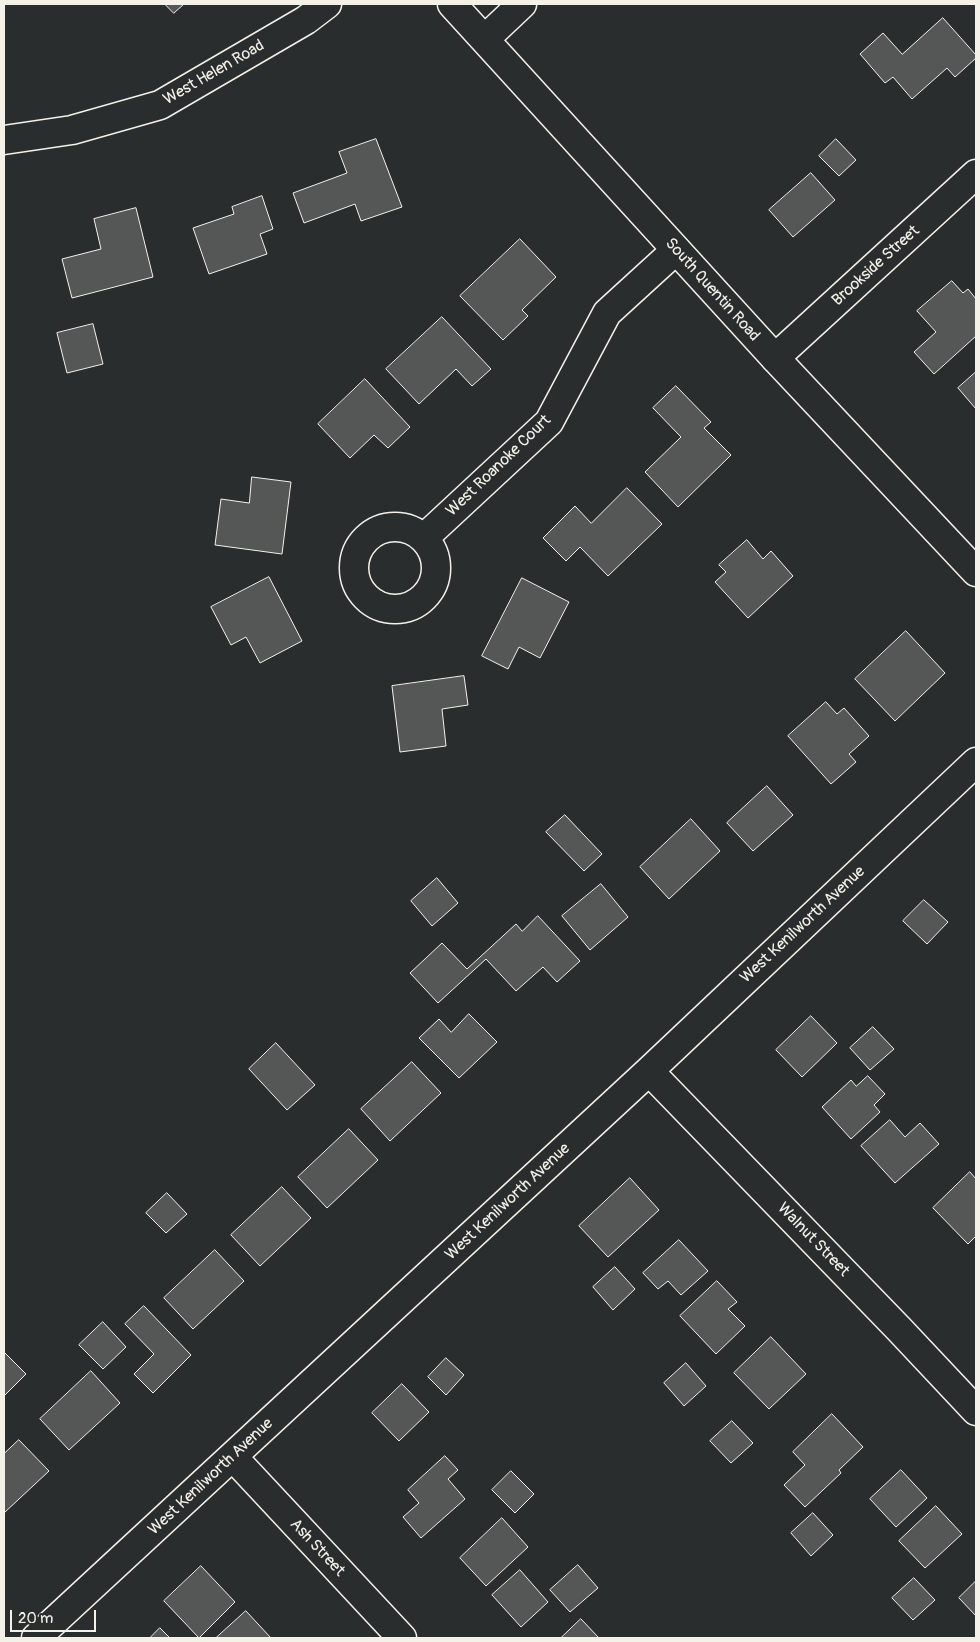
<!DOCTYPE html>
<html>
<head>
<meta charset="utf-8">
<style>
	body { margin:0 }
	#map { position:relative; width:980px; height:1642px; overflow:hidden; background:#2a2d2e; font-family:Pangolin,sans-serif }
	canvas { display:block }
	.frame { position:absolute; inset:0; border:5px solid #f4f1e8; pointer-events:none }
	.scale { position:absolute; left:10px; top:1610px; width:86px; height:22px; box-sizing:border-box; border:2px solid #f4f1e8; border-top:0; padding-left:6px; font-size:15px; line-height:18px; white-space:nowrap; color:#f4f1e8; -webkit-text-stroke:4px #2a2d2e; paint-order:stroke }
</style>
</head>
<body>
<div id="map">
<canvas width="980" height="1642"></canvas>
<div class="frame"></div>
<div class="scale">20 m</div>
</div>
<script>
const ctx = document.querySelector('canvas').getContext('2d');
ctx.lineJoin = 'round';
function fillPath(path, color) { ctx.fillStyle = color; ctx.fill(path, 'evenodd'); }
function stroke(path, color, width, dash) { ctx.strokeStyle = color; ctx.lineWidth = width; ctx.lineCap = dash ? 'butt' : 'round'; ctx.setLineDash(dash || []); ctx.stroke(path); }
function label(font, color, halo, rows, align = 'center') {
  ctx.font = font + ' Pangolin,sans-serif'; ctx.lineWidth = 4; ctx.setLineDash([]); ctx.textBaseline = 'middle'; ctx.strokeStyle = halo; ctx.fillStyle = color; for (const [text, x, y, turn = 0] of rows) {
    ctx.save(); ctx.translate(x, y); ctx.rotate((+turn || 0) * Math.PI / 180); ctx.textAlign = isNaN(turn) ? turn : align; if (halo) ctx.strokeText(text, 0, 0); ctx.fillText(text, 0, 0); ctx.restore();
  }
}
const building = new Path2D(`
	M165 4H184L174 13Z
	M943 18 976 55V58L955 77 947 68 912 99 893 77 885 83 860 54 883 33 902 54Z
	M376 139 402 207 361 221 355 204 304 223 293 193 347 173 339 152Z
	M836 139 856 160 839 176 819 156Z
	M811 173 835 200 793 237 769 210Z
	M262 196 273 229 260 234 267 254 209 274 193 228 234 214 232 207Z
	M136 208 153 277 72 298 62 259 101 249 94 219Z
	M520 239 556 277 522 310 528 316 503 340 460 296Z
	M952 281 963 293 968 289 976 299V336L934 374 914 352 936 332 917 311Z
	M442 317 491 369 472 386 456 369 419 404 386 369Z
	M93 324 103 364 67 373 57 333Z
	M976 372V409L958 388Z
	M365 379 410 427 388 448 374 435 350 458 318 424Z
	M676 386 711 422 704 428 731 455 678 507 645 472 681 437 653 408Z
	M252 477 291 482 282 554 215 545 221 499 249 503Z
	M627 488 662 524 608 576 580 547 566 561 543 538 575 506 591 523Z
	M747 540 763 559 771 551 793 576 748 618 715 582 726 572 719 565Z
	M269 577 302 641 260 663 246 637 231 645 211 607Z
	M522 578 569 602 540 658 519 647 508 669 482 656Z
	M906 631 945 673 895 721 855 679Z
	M464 676 468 705 442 709 446 746 400 752 392 686Z
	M826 702 837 714 844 708 869 736 849 754 856 762 831 784 788 736Z
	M767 786 793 815 753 851 727 823Z
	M565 815 602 854 584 871 546 832Z
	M691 819 720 851 669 899 640 867Z
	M437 878 458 903 432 926 411 901Z
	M601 884 628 917 590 950 562 916Z
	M924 900 948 922 927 944 903 921Z
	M538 916 580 961 557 982 543 967 516 991 486 959 438 1003 410 973 442 943 467 969 516 924 522 931Z
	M469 1014 497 1042 459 1078 419 1038 439 1019 451 1032Z
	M811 1016 837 1043 802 1077 776 1050Z
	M873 1027 894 1049 870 1070 850 1048Z
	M276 1043 315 1085 287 1110 249 1069Z
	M412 1062 441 1093 390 1141 361 1109Z
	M868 1076 885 1094 874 1105 880 1112 851 1139 822 1107 851 1080 856 1086Z
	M890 1120 905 1137 920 1123 939 1144 895 1183 861 1146Z
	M349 1129 378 1160 327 1208 298 1177Z
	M970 1172 976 1179V1236L968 1244 933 1208Z
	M630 1178 659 1210 608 1257 579 1226Z
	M282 1187 311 1218 260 1266 231 1235Z
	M167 1193 187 1214 166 1233 146 1213Z
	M679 1240 708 1271 681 1295 668 1281 658 1289 643 1273Z
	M215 1250 244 1281 193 1329 164 1298Z
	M615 1267 635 1289 613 1310 593 1287Z
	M717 1281 737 1302 728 1309 745 1326 716 1354 680 1316Z
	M144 1306 191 1355 153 1393 134 1374 154 1354 125 1324Z
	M103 1322 126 1347 103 1369 79 1345Z
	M771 1337 806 1374 769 1409 734 1373Z
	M4 1352 26 1374 4 1396Z
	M446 1358 464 1375 446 1395 428 1377Z
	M686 1363 706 1386 684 1406 664 1383Z
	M91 1371 120 1403 69 1450 40 1419Z
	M402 1384 429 1412 399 1441 372 1413Z
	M832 1414 863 1447 839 1470 841 1473 805 1507 784 1485 805 1465 793 1452Z
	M732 1421 753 1443 731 1463 710 1441Z
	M19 1440 49 1471 4 1513V1454Z
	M445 1456 458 1470 448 1479 465 1499 421 1538 403 1517 419 1503 408 1490Z
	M901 1470 927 1498 896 1527 870 1499Z
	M511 1471 534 1494 515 1513 492 1490Z
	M936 1506 962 1534 925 1568 899 1541Z
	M813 1513 833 1535 811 1556 791 1533Z
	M502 1518 528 1547 486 1586 460 1558Z
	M578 1565 598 1588 570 1612 550 1590Z
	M201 1566 235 1602 199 1638 164 1601Z
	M520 1570 548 1602 521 1627 492 1595Z
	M914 1578 935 1600 913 1620 892 1598Z
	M976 1581V1616L959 1598Z
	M246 1611 271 1638H216Z
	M581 1619 599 1638H561Z
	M160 1628 170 1638H150Z`);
const minor = new Path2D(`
	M485 39 522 4
	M4 140 72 130 160 105 306 20 327 4
	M775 358 976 174
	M354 568a41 41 0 1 1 82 0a41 41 0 1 1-82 0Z
	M424 538 549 422 607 313 676 250
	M649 1071 899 1329 976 1411
	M233 1457 402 1638
	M36 1638 649 1071 976 762`);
const major = new Path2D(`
	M452 4 775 358 976 572`);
const streetNames = [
	["West Helen Road",214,73,-30],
	["Brookside Street",876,266,-42],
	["South Quentin Road",712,290,48],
	["West Roanoke Court",499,466,-44],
	["West Kenilworth Avenue",803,925,-43],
	["West Kenilworth Avenue",508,1202,-43],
	["Walnut Street",813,1240,46],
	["West Kenilworth Avenue",211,1477,-43],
	["Ash Street",317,1548,47]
];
fillPath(building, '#555756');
stroke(building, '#f4f1e8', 1);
stroke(minor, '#f4f1e8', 31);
stroke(major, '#f4f1e8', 31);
stroke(minor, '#2a2d2e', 28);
stroke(major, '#2a2d2e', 28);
label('16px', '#f4f1e8', '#2a2d2e', streetNames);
</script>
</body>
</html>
